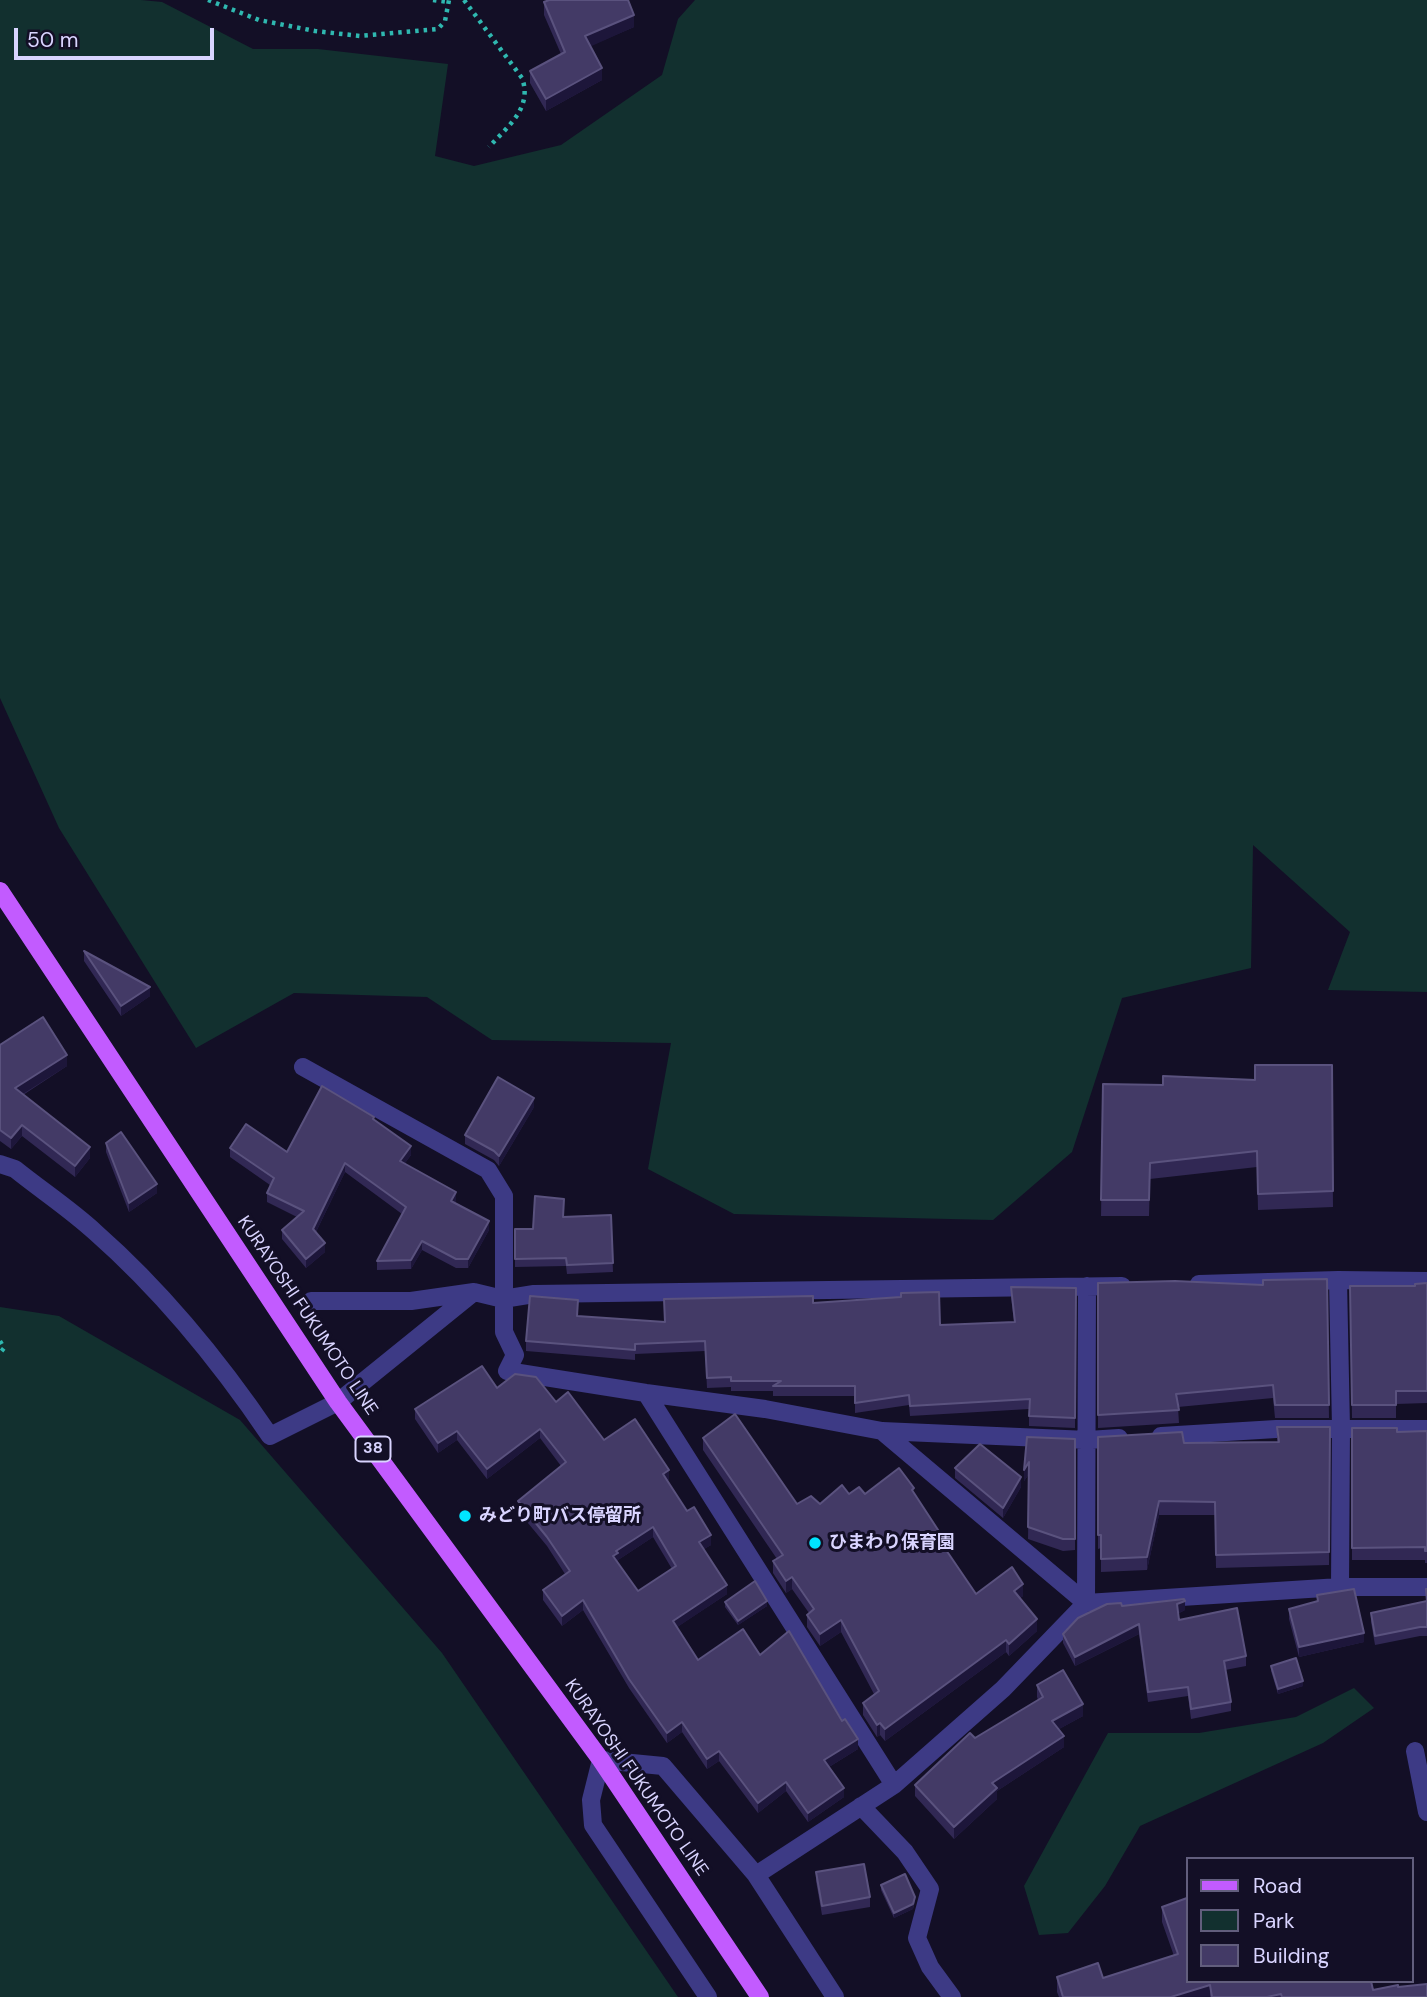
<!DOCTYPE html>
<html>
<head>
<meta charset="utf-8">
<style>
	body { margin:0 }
	#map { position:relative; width:1427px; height:1997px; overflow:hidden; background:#130f26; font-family:"DM Sans",sans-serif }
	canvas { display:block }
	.legend { position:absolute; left:1186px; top:1857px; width:228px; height:126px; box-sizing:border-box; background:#130f26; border:2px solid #625e7d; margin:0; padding:9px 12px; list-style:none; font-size:21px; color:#d9d4ff }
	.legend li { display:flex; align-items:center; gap:14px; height:35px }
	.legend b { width:35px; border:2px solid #625e7d }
	.scale { position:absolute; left:14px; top:28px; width:200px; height:32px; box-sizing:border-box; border:4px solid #d9d4ff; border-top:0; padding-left:9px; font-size:21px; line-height:24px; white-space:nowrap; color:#d9d4ff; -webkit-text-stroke:5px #130f26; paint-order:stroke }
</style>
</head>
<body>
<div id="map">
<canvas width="1427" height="1997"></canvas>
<ul class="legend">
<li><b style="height:9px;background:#c25bff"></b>Road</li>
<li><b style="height:19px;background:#12302f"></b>Park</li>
<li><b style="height:19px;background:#433a66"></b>Building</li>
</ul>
<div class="scale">50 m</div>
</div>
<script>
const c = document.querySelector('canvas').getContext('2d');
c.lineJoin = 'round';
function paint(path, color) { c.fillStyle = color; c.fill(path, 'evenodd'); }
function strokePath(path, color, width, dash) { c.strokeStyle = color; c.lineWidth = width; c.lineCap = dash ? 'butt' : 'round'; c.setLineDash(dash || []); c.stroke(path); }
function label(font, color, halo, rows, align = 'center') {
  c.font = font + ' "DM Sans","Noto Sans JP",sans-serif'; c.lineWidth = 6; c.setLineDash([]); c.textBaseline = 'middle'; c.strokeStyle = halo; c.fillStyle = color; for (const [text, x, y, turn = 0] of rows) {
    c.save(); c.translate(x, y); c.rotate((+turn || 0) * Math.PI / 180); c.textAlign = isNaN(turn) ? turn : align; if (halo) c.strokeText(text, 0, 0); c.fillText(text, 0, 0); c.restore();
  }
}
paint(new Path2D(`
	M0,0H141L162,2L253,49H318L448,64L435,156L474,166L561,145L662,75L678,19L695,0H1427V992L1328,990L1350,932L1253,845L1251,968L1122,998L1072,1152L993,1220L734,1214L648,1169L671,1043L492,1040L427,997L294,993L196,1048L59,828L0,698Z
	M0,1307L59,1316L240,1420L442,1653L678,1997H0Z
	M1354,1688L1374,1708L1323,1743L1140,1826L1105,1886L1068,1933L1039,1935L1024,1886L1108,1733H1199L1296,1717Z`), '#12302f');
strokePath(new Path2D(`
	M208,0L259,20L315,31L360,36L438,29L445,21L449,0
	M433,0L448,2
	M464,0L522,78C533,108 507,127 489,147
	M0,1341L4,1348L0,1353`), '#2fb8b0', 4.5, [3.5, 5]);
strokePath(new Path2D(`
	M303,1067L488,1170L504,1196V1332L515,1355L507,1371L646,1393L765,1409L882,1431L1088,1440L1119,1438
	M0,1164L15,1169C41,1190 70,1209 95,1232C162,1291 220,1362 270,1436L338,1402L474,1292L503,1299L534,1294L1122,1286
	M1338,1280L1341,1428L1340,1587
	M1199,1284L1338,1280L1427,1281
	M311,1301H411L474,1292
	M646,1393L894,1785
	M882,1431L1086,1603L1340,1587H1427
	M1161,1436L1276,1429H1427
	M1415,1751L1427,1812
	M861,1806L905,1852L930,1889L917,1938L930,1967L952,1997
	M756,1875L894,1785L1003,1689L1086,1603L1087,1286
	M708,1997L593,1825L591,1800L601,1760L663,1766L756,1875L835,1997`), '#3d3a85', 18);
strokePath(new Path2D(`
	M0,891L338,1402L601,1760L760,1997`), '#c25bff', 18);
paint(new Path2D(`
	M544,2L634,27L590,46L602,80L546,111L530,83V71L561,54L544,15Z
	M84,951L150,996L121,1016L84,961Z
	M0,1045L67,1066L23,1095L90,1158L75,1177L22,1136L11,1149L0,1141Z
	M1332,1065L1333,1207L1258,1210L1257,1167L1150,1179L1149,1216H1101L1103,1084L1163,1085L1255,1080Z
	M534,1107L499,1166L494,1160L465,1144V1135Z
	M374,1120L411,1155L405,1163L456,1201L455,1203L489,1230L468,1268H456L422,1250L411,1269L377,1270V1261L402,1214L345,1172L316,1232L325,1252L306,1268L282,1239V1230L297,1217L267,1202V1193L270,1185L230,1157V1148L287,1152Z
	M106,1143L157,1193L129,1212L106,1152Z
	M564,1208L563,1217L611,1215L613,1272L567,1274L566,1266L515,1267V1229H533Z
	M1327,1279L1329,1418H1275L1273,1398L1178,1407L1179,1423L1098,1428V1283L1263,1285V1280Z
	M1427,1283V1403L1396,1404V1418H1352L1350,1286H1415Z
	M1011,1287L1076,1288L1075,1428L1029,1426V1409L910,1416L909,1405L855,1413V1396H773V1391H731V1387L707,1388L705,1351L635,1354V1360L526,1351V1341L577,1316L664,1322L813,1303L940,1325L1014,1322L1011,1297Z
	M497,1388L556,1402L604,1440L669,1480H667L687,1511L711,1545L704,1549L727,1594L677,1627L698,1660L760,1655L858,1749L829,1767L844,1797L808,1822L786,1791L758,1813L719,1761L707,1769L682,1732L667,1743L629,1688L583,1610L562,1626L543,1600V1590L565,1574L547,1546L518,1511V1501L561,1466L540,1438L487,1479L457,1440L438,1453L415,1419V1409ZM653,1537L672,1569L638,1591L618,1563V1560Z
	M1277,1427H1330L1329,1565L1216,1568L1215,1515H1159L1147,1570L1101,1572V1548L1098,1549V1437L1184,1443L1277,1442Z
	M1352,1428L1397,1432L1427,1431V1563H1425V1560H1352Z
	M703,1438L797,1504H820L849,1494H914L944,1546L976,1594L1023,1596L1020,1598L1037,1631L1009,1656L1006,1652L885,1741L880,1735L877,1737L863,1715V1703L874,1694L841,1632L820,1646L807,1627V1615L809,1613L792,1589L786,1593L773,1573V1561L777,1559L703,1450Z
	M1075,1439V1550L1063,1551L1028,1539L1029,1474L1024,1481V1470Z
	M955,1468L1021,1487L1003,1518L955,1478Z
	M1427,1589V1636H1420L1375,1645L1371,1622V1613L1426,1601Z
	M1317,1595L1364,1642L1299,1657L1289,1619V1609L1317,1602Z
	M725,1602L767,1606L738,1625L725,1607Z
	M1122,1606L1185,1610L1179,1613V1620L1246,1656V1666L1225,1670L1231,1702V1711L1191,1719L1188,1696L1148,1702L1139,1634L1075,1666L1063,1643V1634Z
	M1271,1666L1303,1686L1278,1694L1271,1671Z
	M1037,1685L1083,1716L1059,1729L1064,1747L997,1791V1799L954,1839L915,1796V1785L975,1738L1038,1700L1037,1697Z
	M816,1872L870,1897V1907L822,1915L816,1881Z
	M881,1885L915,1901L913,1909L894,1918L881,1890Z
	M1162,1907L1187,1981L1373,1990L1398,1987L1427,1997H1059L1057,1992V1977L1103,1978L1174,1956L1162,1922Z`), '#312854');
paint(new Path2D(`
	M634,15V27L585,49V36Z
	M602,68V80L546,111V99Z
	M150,987V996L121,1016V1006Z
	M67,1055V1066L15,1099V1088Z
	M534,1098V1107L499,1166V1156Z
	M22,1125V1136L11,1149V1138Z
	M411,1146V1155L400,1170V1161Z
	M90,1147V1158L75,1177V1166Z
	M345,1163V1172L313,1238V1229Z
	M157,1184V1193L129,1212V1203Z
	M456,1192V1201L451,1210V1201Z
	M489,1221V1230L468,1268V1259Z
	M422,1241V1250L411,1269V1260Z
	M325,1243V1252L306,1268V1259Z
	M540,1429V1438L487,1479V1469Z
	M457,1431V1440L438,1453V1443Z
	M1029,1462V1474L1024,1481V1470Z
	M669,1470V1480L663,1483V1474Z
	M1021,1477V1487L1003,1518V1508Z
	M1159,1501V1515L1147,1570V1557Z
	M653,1527V1537L618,1560V1562L613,1556L616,1551Z
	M711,1535V1545L699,1552V1542Z
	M792,1577V1589L786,1593V1581Z
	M1023,1584V1596L1014,1603V1591Z
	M727,1585V1594L673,1630V1621Z
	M583,1600V1610L562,1626V1616Z
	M767,1601V1606L738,1625V1621Z
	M1185,1601V1610L1177,1614V1604Z
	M1037,1619V1631L1009,1656V1644Z
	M841,1620V1632L820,1646V1634Z
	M1139,1624V1634L1075,1666V1657Z
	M1364,1633V1642L1299,1657V1647Z
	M1006,1640V1652L885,1741V1729Z
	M1303,1681V1686L1278,1694V1689Z
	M1083,1704V1716L1052,1733V1721Z
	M682,1722V1732L667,1743V1733Z
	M880,1723V1735L877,1737V1725Z
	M1064,1736V1747L997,1791V1799L954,1839V1827L992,1783Z
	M858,1739V1749L824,1770V1760Z
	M719,1751V1761L707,1769V1759Z
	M786,1782V1791L758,1813V1803Z
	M844,1788V1797L808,1822V1813Z
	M915,1897L913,1909L894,1918V1913Z
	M1210,1985V1997H1171Z`), '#1d163a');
const building = new Path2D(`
	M549,0H628L634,15L585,36L602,68L546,99L530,71L565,52L544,2Z
	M84,951L150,987L121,1006Z
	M43,1017L67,1055L15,1088L90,1147L75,1166L22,1125L11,1138L0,1130V1045Z
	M1255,1065H1332L1333,1191L1258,1194L1257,1151L1150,1163L1149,1200H1101L1103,1084L1163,1085V1076L1255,1080Z
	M498,1077L534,1098L499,1156L494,1151L465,1135Z
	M322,1086L374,1117L373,1119L411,1146L400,1161L456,1192L451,1201L489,1221L468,1259H456L422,1241L411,1260L377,1261L406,1207L345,1163L313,1229L325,1243L306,1259L282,1230L304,1211L267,1193L274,1178L230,1148L246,1124L287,1152Z
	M121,1132L157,1184L129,1203L106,1143Z
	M535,1196L564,1199L563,1217L611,1215L613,1263L567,1265L566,1258L515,1259V1229H533Z
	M1327,1279L1329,1405H1275L1273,1385L1176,1394L1179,1410L1098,1415V1283L1175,1281L1263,1285V1280Z
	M1427,1283V1391H1396V1405H1352L1350,1286H1415V1284Z
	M1011,1287L1076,1288L1075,1418L1029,1416L1030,1399L910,1406L909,1395L855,1403V1386H773L781,1381H731V1377L707,1378L705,1341L635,1344V1350L526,1341L530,1296L578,1300L577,1316L665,1322L664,1299L813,1296V1303L901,1297V1293L939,1292L940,1325L1015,1322Z
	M482,1366L497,1388L515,1374L536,1377L556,1402L568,1392L604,1440L635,1419L669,1470L663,1474L687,1511L694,1507L711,1535L699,1542L727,1585L673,1621L698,1660L743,1629L760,1655L789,1631L842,1721L845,1719L858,1739L824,1760L844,1788L808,1813L786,1782L758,1803L719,1751L707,1759L682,1722L667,1733L629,1679L583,1600L562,1616L543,1590L570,1571L547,1537L518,1501L566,1462L540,1429L487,1469L457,1431L438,1443L415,1409ZM653,1527L676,1566L638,1591L613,1556L618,1553L616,1551Z
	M735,1414L797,1504L811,1496L820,1504L842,1485L849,1494L859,1487L865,1494L899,1468L914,1488L912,1490L944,1539L940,1541L976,1594L1012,1567L1023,1584L1014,1591L1037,1619L1009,1644L1006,1640L885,1729L880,1723L877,1725L863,1703L879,1691L841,1620L820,1634L807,1615L814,1609L792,1577L786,1581L773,1561L783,1555L703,1438Z
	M1277,1427H1330L1329,1552L1216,1555L1215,1502L1159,1501L1147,1557L1101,1559V1535H1098V1437L1182,1432L1184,1443L1279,1442Z
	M1352,1428H1397V1432L1427,1431V1551H1425V1547L1352,1548Z
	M1027,1437L1075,1439V1539H1063L1028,1527L1029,1462L1024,1470Z
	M980,1444L1021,1477L1003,1508L955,1468Z
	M755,1581L767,1601L738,1621L725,1602Z
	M1354,1589L1364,1633L1299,1647L1289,1609L1318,1601L1317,1595Z
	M1426,1589H1427V1627H1420L1375,1636L1371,1613L1427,1601Z
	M1184,1599L1185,1601L1177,1604L1179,1620L1237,1608L1246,1656L1224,1661L1231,1702L1191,1709L1188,1687L1148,1692L1139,1624L1075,1657L1063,1634L1078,1618L1107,1604L1121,1603L1122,1606Z
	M1296,1658L1303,1681L1278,1689L1271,1666Z
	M1063,1670L1083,1704L1052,1721L1064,1736L992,1783L997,1788L954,1827L915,1785L970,1733L975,1738L1043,1697L1037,1685Z
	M864,1864L870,1897L822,1906L816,1872Z
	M905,1874L915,1897L913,1904L894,1913L881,1885Z
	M1187,1898V1981H1371L1373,1990L1398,1985V1987L1427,1984V1997H1282L1281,1994L1267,1997H1212L1210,1985L1171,1997H1063L1057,1977L1098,1963L1103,1978L1178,1954L1162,1907Z`);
paint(building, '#433a66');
strokePath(building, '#5a527e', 2);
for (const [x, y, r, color] of [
	[465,1516,7,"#00e5ff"],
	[815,1543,7,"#00e5ff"]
]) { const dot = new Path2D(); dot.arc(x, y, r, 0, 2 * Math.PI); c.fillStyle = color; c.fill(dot); strokePath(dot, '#130f26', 2.5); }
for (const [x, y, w] of [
	[373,1449,35]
]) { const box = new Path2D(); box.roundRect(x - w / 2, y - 12.5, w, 25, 5); c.fillStyle = '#130f26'; c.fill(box); strokePath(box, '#d9d4ff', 2); }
label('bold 16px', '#d9d4ff', null, [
	["38",373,1449]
]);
label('18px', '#d9d4ff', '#130f26', [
	["KURAYOSHI FUKUMOTO LINE",307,1316,56],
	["KURAYOSHI FUKUMOTO LINE",636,1778,55]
]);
label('bold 18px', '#d9d4ff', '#130f26', [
	["みどり町バス停留所",479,1516],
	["ひまわり保育園",829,1543]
], 'left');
</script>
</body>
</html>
